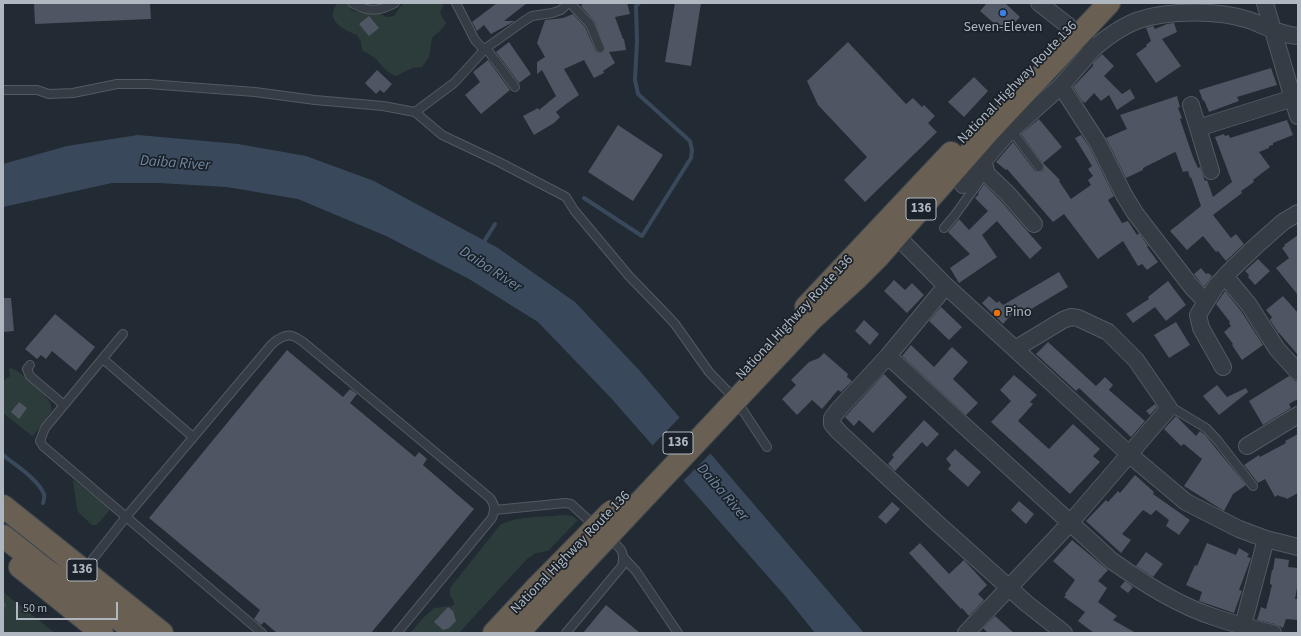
<!DOCTYPE html>
<html>
<head>
<meta charset="utf-8">
<style>
	body { margin:0 }
	#map { position:relative; width:1301px; height:636px; overflow:hidden; background:#222a33; font-family:"Source Sans 3",sans-serif }
	canvas { display:block }
	.frame { position:absolute; inset:0; border:4px solid #afb7c1; pointer-events:none }
	.scale { position:absolute; left:16px; top:602px; width:102px; height:18px; box-sizing:border-box; border:2px solid #afb7c1; border-top:0; padding-left:5px; font-size:12px; line-height:14px; white-space:nowrap; color:#afb7c1; -webkit-text-stroke:3px #1a2129; paint-order:stroke }
</style>
</head>
<body>
<div id="map">
<canvas width="1301" height="636"></canvas>
<div class="frame"></div>
<div class="scale">50 m</div>
</div>
<script>
const c = document.querySelector('canvas').getContext('2d');
c.lineJoin = 'round';
function paint(path, color) { c.fillStyle = color; c.fill(path, 'evenodd'); }
function strokePath(path, color, width, dash) { c.strokeStyle = color; c.lineWidth = width; c.lineCap = dash ? 'butt' : 'round'; c.setLineDash(dash || []); c.stroke(path); }
function label(font, color, halo, rows, align = 'center') {
  c.font = font + ' "Source Sans 3",sans-serif'; c.lineWidth = 3.5; c.setLineDash([]); c.textBaseline = 'middle'; c.strokeStyle = halo; c.fillStyle = color; for (const [text, x, y, turn = 0] of rows) {
    c.save(); c.translate(x, y); c.rotate((+turn || 0) * Math.PI / 180); c.textAlign = isNaN(turn) ? turn : align; if (halo) c.strokeText(text, 0, 0); c.fillText(text, 0, 0); c.restore();
  }
}
paint(new Path2D(`
	M338,3H345L353,11L379,13L386,17L394,16L400,7L404,3H444L440,13L446,23L442,29L432,38L429,57L422,67L412,68L396,76C387,73 382,66 376,59C373,56 366,53 362,50L361,42L357,35C343,30 323,19 338,3Z
	M11,368C18,369 46,395 49,401C51,404 51,407 52,410L34,435L32,436L3,413V381L10,376L9,369Z
	M74,480L109,508V511L97,525H92L79,513L77,509L73,481Z
	M563,515L572,516L578,520L548,551L536,553L527,559L459,633H410L423,618L434,608L452,606L454,605V602L450,595V588L500,525C515,516 545,517 563,515Z
	M3,592L55,633H3Z`), '#2b3c3b');
paint(new Path2D(`
	M138,135L238,144L306,156L374,181L498,248L575,302L639,370L864,633H815L786,597L610,397L538,322L469,279L386,236L298,199L227,187L159,183H112L3,207V164L67,146Z`), '#39495b');
paint(new Path2D(`
	M681,416L712,452L682,482L651,447Z`), '#222a33');
strokePath(new Path2D(`
	M584,198L642,236L691,158L692,150L690,141L638,94L635,80L637,41L636,6L639,3
	M482,245L495,224
	M3,455C15,465 38,479 44,494C45,497 44,500 43,503
	M3,607L4,605`), '#39495b', 4);
paint(new Path2D(`
	M34,3H150L151,19L35,24Z
	M497,3H527L504,21H515L491,34L484,25L477,31L472,22Z
	M583,3H627L630,14L615,17L623,39H624L626,50L609,52L615,63L603,71L604,73L594,78L584,60L564,69L579,95L566,104L556,112L560,117L554,123L534,135L523,116L538,108L539,110L556,96L542,70L537,74V62L545,57L537,43L545,20L563,18L573,14L585,27L596,52L602,53L605,49L595,22L581,6Z
	M675,3H701L691,66L665,62Z
	M987,3H1005L1020,17L1005,33L980,11Z
	M369,16L379,28L369,36L359,24Z
	M1174,23L1177,32L1162,39L1181,66L1156,83L1136,54L1147,46L1146,45L1151,41L1146,28L1153,26L1155,29L1167,24Z
	M509,42L531,74L519,83L496,52Z
	M848,42L906,104L913,98L922,107L924,105L935,116L928,123L937,132L865,202L844,180L867,157L818,105L807,81Z
	M1102,54L1114,66L1104,76L1122,94L1130,89L1135,98L1117,110L1109,95L1101,101L1094,93L1085,103L1082,101L1073,87L1093,66V63Z
	M488,60L510,90L481,114L465,95L480,82L473,72Z
	M1271,68L1277,85L1237,97L1239,101L1209,112L1204,100L1203,101L1199,90Z
	M377,70L392,84L384,93L380,90L376,94L365,83Z
	M974,77L988,91L964,117L948,102Z
	M1177,96L1180,107L1178,108L1182,118L1180,119L1193,157L1198,168L1200,167L1205,181L1207,180L1213,197L1232,182L1215,137L1224,134L1225,136L1229,135L1230,138L1287,120L1293,135L1273,143V145L1269,146V148L1259,152L1270,167L1253,180L1254,182L1241,191L1242,193L1213,215L1231,238L1236,234L1244,244L1226,261L1218,251L1216,252L1203,236L1187,250L1170,231L1201,206L1191,177L1190,178L1188,171L1183,172L1176,153L1175,152L1143,168V170L1126,178L1106,138L1127,129L1120,115Z
	M1039,119L1062,147L1043,163L1060,180L1059,181L1071,199L1091,185L1088,180L1093,176L1088,169L1092,166L1075,138L1081,135L1090,148L1114,196L1108,200L1122,223L1128,221L1137,235L1139,233L1148,246L1147,247L1158,262L1147,270L1142,264L1138,266L1123,241L1098,259L1064,214L1053,222L1007,169L1006,170L996,162L1013,142L1035,171L1039,172L1043,171L1044,167L1043,164L1021,134Z
	M618,125L663,155L633,201L588,172Z
	M984,184L1000,200L1042,248L1030,259L997,221L982,235L997,257L959,283L950,268L970,254L948,232L959,219L969,230L988,211L975,198L979,194L978,193Z
	M1298,235V295L1276,268L1289,258L1282,248L1285,246L1284,245Z
	M1258,259L1270,271L1255,285L1248,277L1249,275L1245,271Z
	M1201,268L1206,274L1208,273L1212,276L1204,287L1194,274Z
	M1059,272L1068,287L1023,314L1018,307L1003,324L982,303L989,296L997,303L999,301L1003,305Z
	M894,280L905,290L912,283L924,295L907,313L884,291Z
	M1168,281L1186,305L1166,321L1155,307L1133,323L1126,314L1149,299L1148,297Z
	M1225,291L1241,311L1263,345L1242,360L1232,345L1233,344L1224,332L1231,326L1229,323L1230,322L1216,304Z
	M1283,296L1298,313V355L1279,333V334L1270,320L1272,317L1266,310Z
	M3,298H11L14,331L3,332Z
	M941,307L962,327L949,340L929,321Z
	M55,314L95,347L76,371L52,351L46,359L41,355L37,359L25,349Z
	M864,320L879,334L870,345L855,331Z
	M1176,322L1190,345L1169,358L1154,335Z
	M1048,342L1096,386L1105,377L1113,385L1109,390L1145,421L1131,437L1079,388L1076,391L1036,354Z
	M911,345L934,367L952,347L968,362L953,379L978,403L966,415L902,356Z
	M287,350L343,397L350,389L357,394L350,403L415,457L419,452L427,459L423,465L474,509L371,633H277L264,622L261,625L254,619L260,610L149,518Z
	M824,353L848,374L847,377L852,381L841,392L838,390L822,409L812,400L797,415L782,399L796,385L791,380L809,362L819,358Z
	M884,374L907,397L873,433L859,420L854,426L845,417Z
	M1014,375L1037,395L1030,402L1033,404L1018,421L1049,449L1073,424L1100,449L1093,456L1100,462L1070,494L991,422L1011,401L1000,390Z
	M1289,376L1295,381H1298V399L1289,404L1291,408L1263,425L1249,401Z
	M1217,385L1227,397L1246,388L1248,392L1219,415L1203,396Z
	M19,402L27,408L19,419L11,412Z
	M1155,404L1157,407L1150,415L1146,411Z
	M1176,416L1196,436L1200,431L1205,435L1246,485L1233,494L1224,511L1184,486L1202,459L1184,444L1181,446L1164,429Z
	M924,420L939,434L927,447L922,442L895,471L888,464L894,457L892,455Z
	M1298,434V493L1287,499L1286,498L1279,496L1278,495L1275,497L1265,479L1258,483L1244,465L1259,455L1260,457L1286,443L1285,441Z
	M955,449L981,472L968,487L948,469L951,465L946,459Z
	M1135,475L1154,492L1153,494L1190,520L1179,535L1166,526L1169,520L1156,510L1151,515L1143,510L1122,534L1131,540L1121,553L1086,521L1106,500L1108,502L1118,491L1120,493Z
	M1019,501L1034,514L1026,524L1011,510Z
	M892,502L900,509L886,524L878,517Z
	M1072,540L1108,570L1098,581L1107,588L1098,602L1117,616L1113,620L1136,633H1094L1078,621L1085,612L1064,597L1066,595L1065,594L1075,580L1053,561Z
	M920,543L949,574L964,560L987,585L978,594L984,600L969,616L962,608L961,609L909,553Z
	M1207,543L1236,555L1239,548L1249,554L1247,557L1251,558L1239,590L1242,591L1234,613L1199,601L1202,592L1186,585L1195,565L1197,566Z
	M1146,552L1163,564L1153,577L1136,566Z
	M1275,558L1289,560L1288,567L1298,568V582L1295,599H1298V620L1286,619L1283,628L1275,624L1257,620L1261,607L1266,609L1272,585L1270,584V581L1272,570H1273Z
	M1125,581L1133,587L1128,593L1120,587Z
	M606,605L640,633H583Z
	M448,607L453,611L456,621L449,628L443,630L434,622Z
	M995,616L1014,633H988L983,628Z`), '#4d5662');
const lane = new Path2D(`
	M352,3C368,12 379,12 395,3
	M456,3L475,40L484,50
	M570,3L590,24L600,48
	M486,48L515,87
	M3,90H37L49,94L73,93L117,84H148L255,92L315,100L383,106L415,112L442,135L499,162L566,197L574,210L629,276L661,309L675,324L709,372L736,400L767,447
	M415,112L454,83L486,48L524,21L532,16L552,13L561,10L568,3
	M1011,130L1039,167
	M944,228L955,215L986,172
	M123,334L45,428L40,441L43,446L262,633
	M103,359L193,437
	M30,365L27,369L30,376L64,405
	M1169,408L1176,410L1206,428L1218,441L1253,486
	M495,510L565,503L571,504L595,526
	M624,558L636,571L678,633
	M85,569L126,517L272,344C287,331 294,334 308,346L490,498C495,505 495,510 492,518L397,633
	M566,633L622,566C626,550 619,547 608,538`);
const street = new Path2D(`
	M1039,3L1080,35L1093,49C1107,37 1122,26 1139,20C1170,10 1219,10 1249,20C1266,26 1280,35 1298,36
	M1265,3L1298,116
	M1061,86L1098,143L1124,195L1135,213L1191,286L1206,302
	M1191,105L1211,171
	M1198,128L1293,98
	M983,161L987,174L1007,193L1034,224
	M963,185L1005,136L1061,86L1093,49
	M889,228L946,286L1015,349L1130,455L1186,502L1239,529L1266,539L1298,547
	M1225,276L1249,305L1277,349L1298,372
	M946,286L888,356L839,409L832,418V424L839,432L937,523L1026,603L1064,633
	M888,356L1112,561C1145,584 1179,606 1217,618C1235,624 1254,629 1273,633
	M1223,367L1201,328L1198,315L1216,286L1231,270L1257,245L1283,222L1298,213
	M1247,446L1298,415
	M966,633L1070,523L1169,408L1136,360L1108,332L1078,318L1071,317L1063,320L1015,349
	M1241,633L1266,539`);
const highway = new Path2D(`
	M806,307L951,153
	M3,506L162,633
	M624,519L813,318L857,278L878,257L989,131L1109,3
	M3,536L46,570L88,596L137,633
	M20,567L102,633
	M494,633L536,588
	M518,633L548,600`);
strokePath(lane, '#525a62', 10);
strokePath(street, '#525a62', 18);
strokePath(highway, '#3f474f', 24);
strokePath(lane, '#353c44', 8);
strokePath(street, '#353c44', 16);
strokePath(highway, '#696053', 22);
const highwayBridge = new Path2D(`
	M536,588L612,511
	M548,600L624,519`);
strokePath(highwayBridge, '#3f474f', 24, []);
strokePath(highwayBridge, '#696053', 22);
for (const [x, y, r, color] of [
	[1003,13,4,"#3f7fe0"],
	[997,313,4,"#e8710a"]
]) { const dot = new Path2D(); dot.arc(x, y, r, 0, 2 * Math.PI); c.fillStyle = color; c.fill(dot); strokePath(dot, '#1a2129', 1.5); }
for (const [x, y, w] of [
	[921,209,30],
	[678,443,30],
	[82,570,30]
]) { const box = new Path2D(); box.roundRect(x - w / 2, y - 11, w, 22, 3); c.fillStyle = '#1a2129'; c.fill(box); strokePath(box, '#afb7c1', 1); }
label('bold 13px', '#afb7c1', null, [
	["136",921,209],
	["136",678,443],
	["136",82,570]
]);
label('14px', '#afb7c1', '#1a2129', [
	["Seven-Eleven",1003,28],
	["Pino",1005,313,"left"]
]);
label('14px', '#afb7c1', '#1a2129', [
	["National Highway Route 136",1018,83,-46],
	["National Highway Route 136",795,318,-47],
	["National Highway Route 136",571,553,-46]
]);
label('italic 15px', '#7389a1', '#1a2129', [
	["Daiba River",175,164,4],
	["Daiba River",490,270,33],
	["Daiba River",722,493,49]
]);
</script>
</body>
</html>
